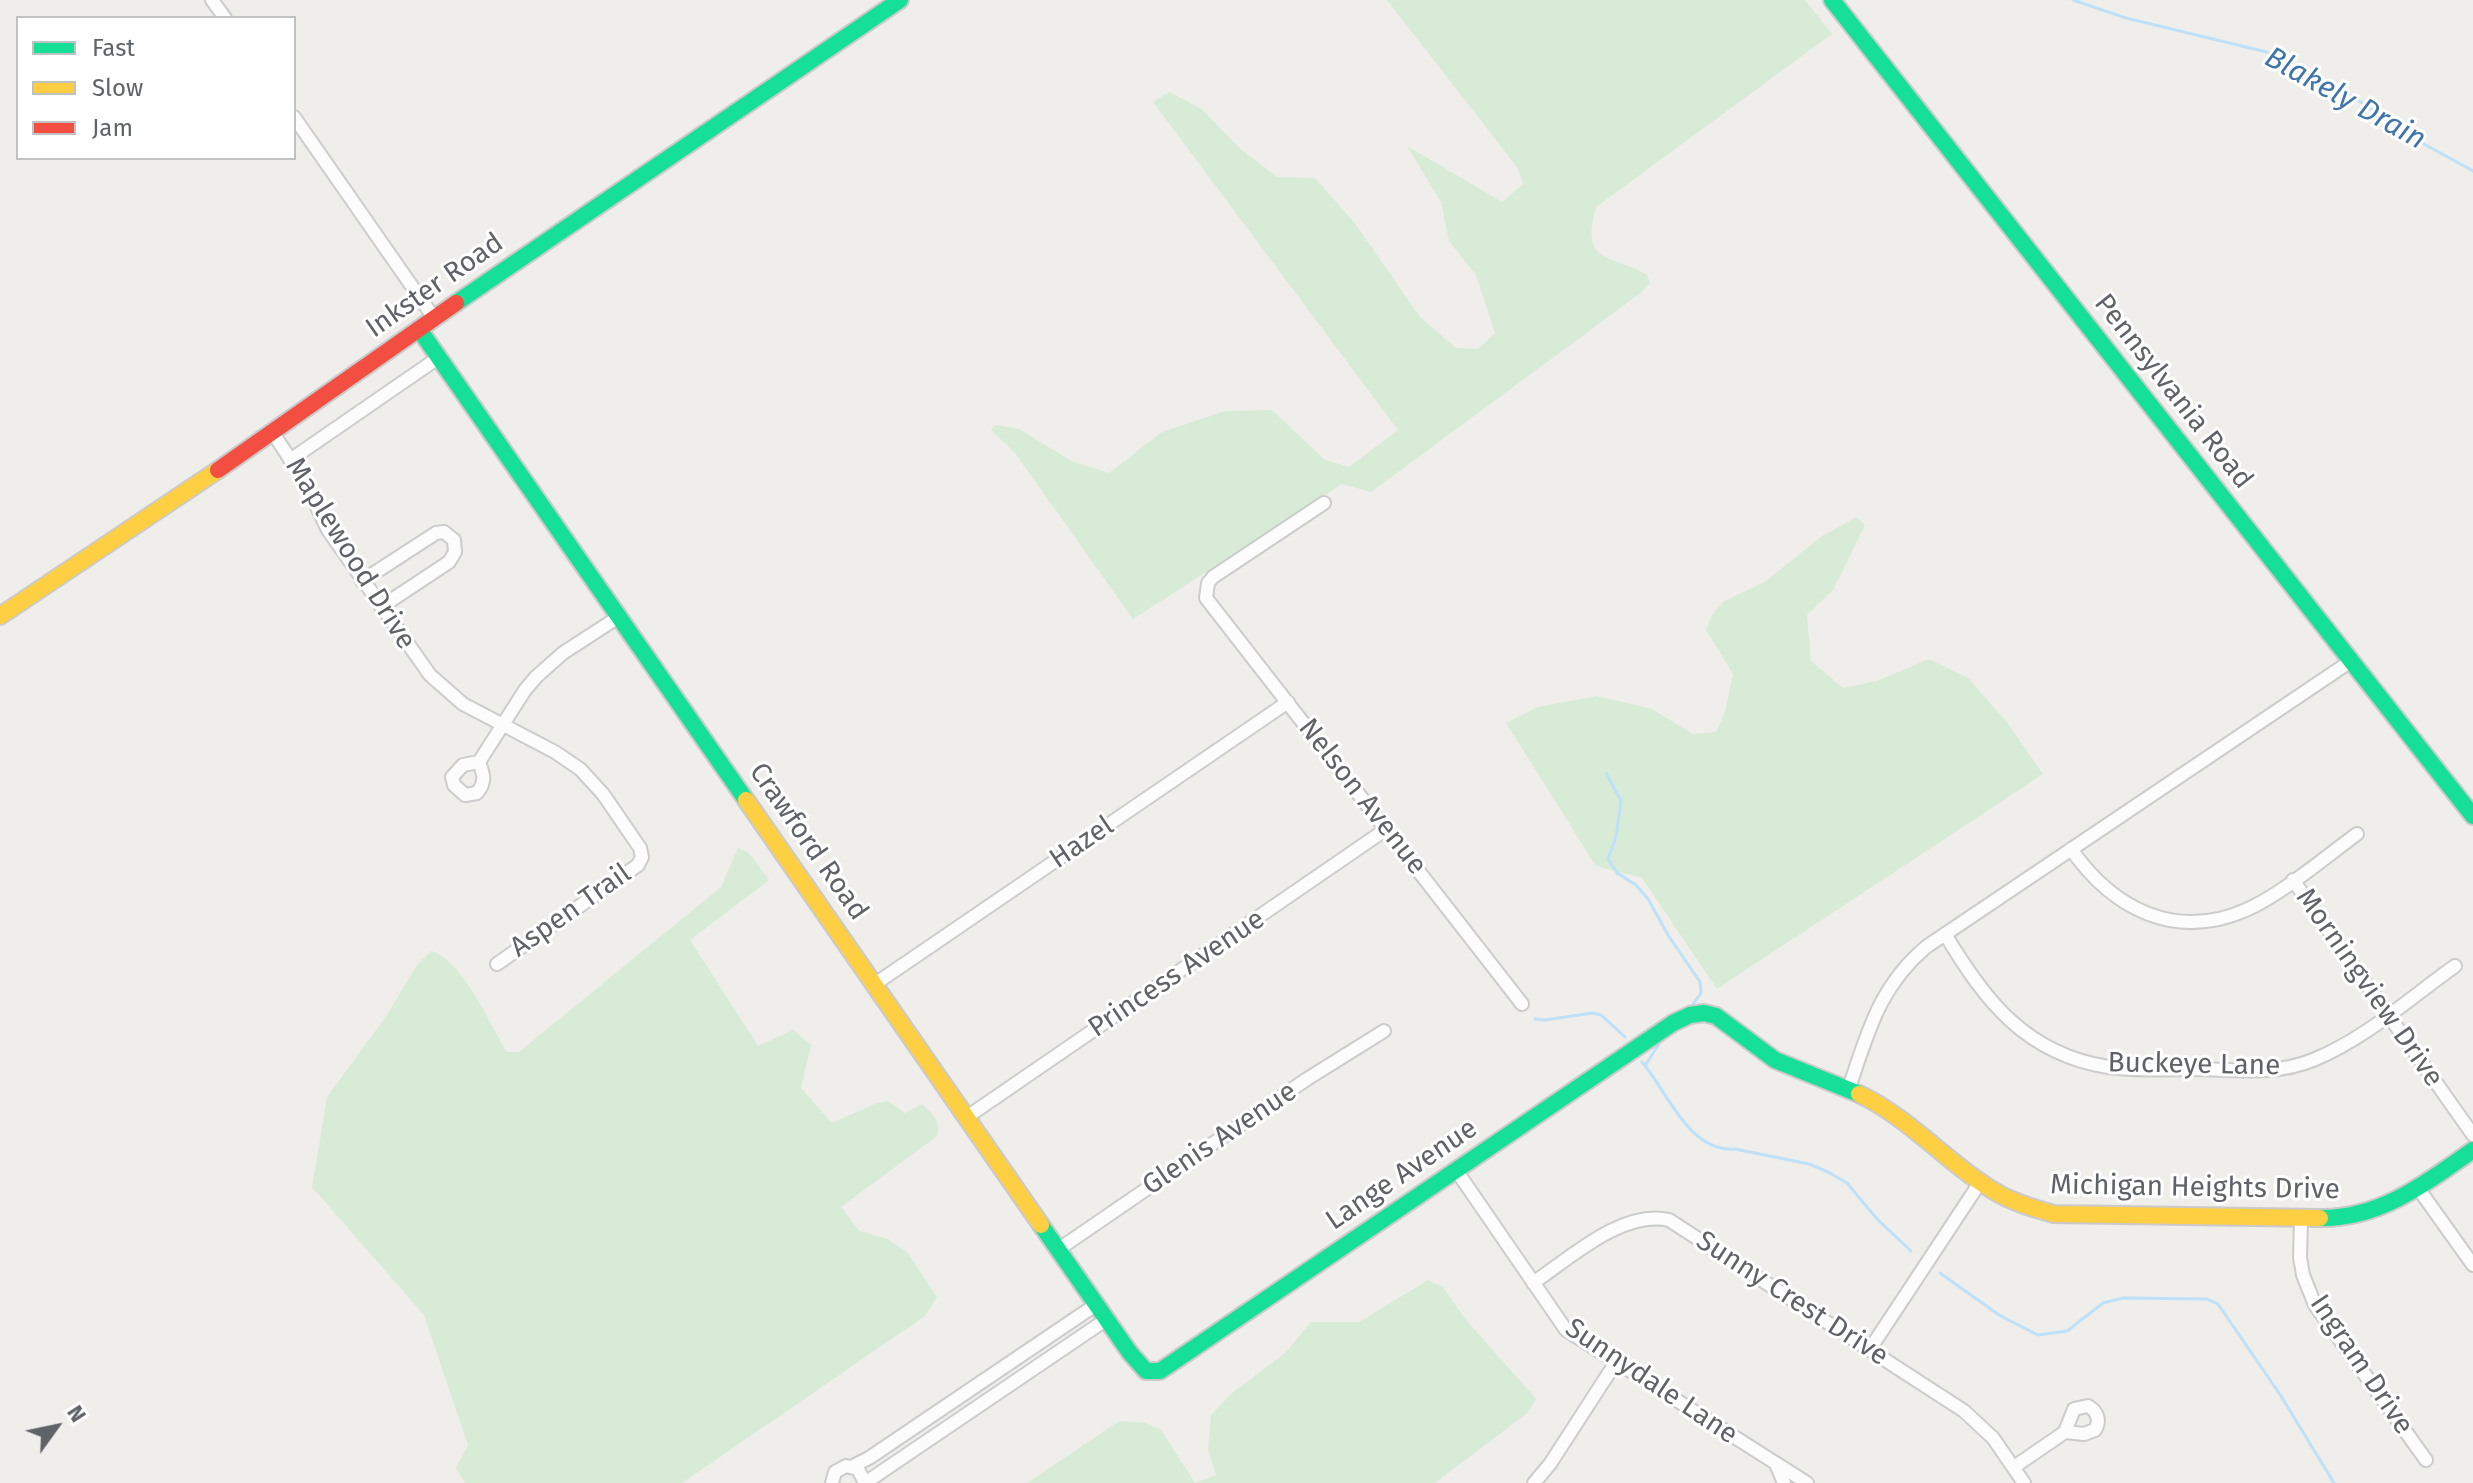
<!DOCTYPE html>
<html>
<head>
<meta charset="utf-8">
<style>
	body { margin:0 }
	#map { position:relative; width:2473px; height:1483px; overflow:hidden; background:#efeeea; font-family:"Fira Sans",sans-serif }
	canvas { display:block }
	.legend { position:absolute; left:16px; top:16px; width:280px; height:144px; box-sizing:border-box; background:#fff; border:2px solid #bfc1c3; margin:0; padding:10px 14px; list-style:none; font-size:24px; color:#5f6368 }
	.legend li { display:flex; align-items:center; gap:16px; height:40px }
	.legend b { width:40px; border:2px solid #bfc1c3 }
	.north { position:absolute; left:16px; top:1387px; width:80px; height:80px; -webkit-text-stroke:6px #fff; paint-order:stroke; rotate:57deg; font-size:22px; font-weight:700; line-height:32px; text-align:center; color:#5f6368 }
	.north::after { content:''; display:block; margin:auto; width:28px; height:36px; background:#5f6368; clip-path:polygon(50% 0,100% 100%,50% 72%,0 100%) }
</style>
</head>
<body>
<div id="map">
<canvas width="2473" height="1483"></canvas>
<ul class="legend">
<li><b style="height:10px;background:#16e098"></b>Fast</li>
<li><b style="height:10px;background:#ffcf43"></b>Slow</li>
<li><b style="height:10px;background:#f24e42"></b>Jam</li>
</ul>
<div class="north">N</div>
</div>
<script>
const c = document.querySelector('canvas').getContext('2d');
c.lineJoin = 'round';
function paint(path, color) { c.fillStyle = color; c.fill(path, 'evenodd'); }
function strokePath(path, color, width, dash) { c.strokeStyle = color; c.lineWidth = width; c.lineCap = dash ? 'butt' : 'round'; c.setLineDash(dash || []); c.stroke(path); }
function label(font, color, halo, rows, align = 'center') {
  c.font = font + ' "Fira Sans",sans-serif'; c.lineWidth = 6; c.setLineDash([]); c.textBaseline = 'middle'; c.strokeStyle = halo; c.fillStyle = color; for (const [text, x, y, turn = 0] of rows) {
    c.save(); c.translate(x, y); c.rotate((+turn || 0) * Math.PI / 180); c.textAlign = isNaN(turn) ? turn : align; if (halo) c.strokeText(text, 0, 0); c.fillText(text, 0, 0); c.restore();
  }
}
paint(new Path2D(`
	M1387,0H1805L1832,34L1596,207C1579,266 1614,254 1647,275L1650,283L1642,292L1371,492L1342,484L1133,619L1015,453L991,430L995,425L1019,429L1071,461L1109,473L1162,432L1225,411L1272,410L1325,460L1349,467L1398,430L1153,102L1169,92L1202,109L1238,147L1277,177L1315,178L1354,222L1420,317L1456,348L1478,349L1495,333L1476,275L1449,241L1441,202L1407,146L1502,202L1523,184L1517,167Z
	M1857,517L1865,525L1833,590L1807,615L1811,661L1843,688L1877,681L1929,659L1968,678L2006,721L2043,774L1717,989L1642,878L1596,866L1506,723L1538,707L1597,696L1652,709L1693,734L1716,732L1725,712L1733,674L1706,630L1712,615L1723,602L1766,581L1822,536Z
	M738,848L749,853L769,880L690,940L758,1046L793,1030L811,1045L801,1088L832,1123L877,1103L888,1101L905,1113L922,1104C932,1114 942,1121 937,1136L841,1207L859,1231L888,1239L908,1253L937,1297L925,1316L682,1483H465L456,1468L468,1445L424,1315L312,1187L327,1097L387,1015L417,965L431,951C463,960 490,1025 507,1052H519L721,887Z
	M1428,1280L1443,1287L1466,1320L1536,1399L1526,1414L1435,1483H1027L1119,1421L1146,1423L1161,1430L1195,1483L1216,1475L1208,1449L1211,1415L1232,1393L1286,1352L1311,1322H1359Z`), '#d8ebd6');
strokePath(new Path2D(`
	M2073,0L2126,18L2275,54L2347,93L2424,144L2473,171
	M1606,773L1621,801L1616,837L1608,859L1617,873L1636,885L1648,899L1668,935L1700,982L1701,993L1691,1007
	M1535,1019L1545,1020L1593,1013L1601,1015L1625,1037
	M1642,1062C1667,1091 1689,1153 1735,1149L1809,1164L1828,1172L1847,1183L1877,1219L1911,1251
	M1645,1066L1662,1039
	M1940,1273L1999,1315L2038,1335L2067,1331L2103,1303L2123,1298L2207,1299L2218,1304L2281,1396L2334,1483`), '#bfe0f9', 3);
const street = new Path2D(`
	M212,0L225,18
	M294,117L434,318
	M273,433L305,482L328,530L430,675L463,704L555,752L580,769L603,794L640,848L642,857L638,865L497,964
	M290,460L438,358
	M1324,503L1213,577L1208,583L1206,598L1522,1004
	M362,581L436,533L444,532L454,540L455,552L449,562L381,607
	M479,762L463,765L452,777L454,785L465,795L477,793C486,782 484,775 479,762L525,690L536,677L563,653L620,616
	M2071,849C2113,909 2175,941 2246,910C2282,894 2324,858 2357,834
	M2293,880L2473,1135
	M1945,934C1985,1001 2026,1054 2108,1067C2137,1071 2169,1069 2199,1069C2238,1070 2277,1075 2313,1060C2365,1039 2410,998 2455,966
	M875,984L1288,702
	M1849,1088C1868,1032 1879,987 1926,947L2351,661
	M967,1117L1385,830
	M1456,1170L1566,1330L1807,1483
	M2418,1188L2473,1265
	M2301,1219L2300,1257L2303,1275L2315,1305L2426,1460
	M1059,1249L1307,1079L1384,1031
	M1533,1283C1570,1258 1623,1209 1669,1220L1964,1411L1993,1438L2024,1483
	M1870,1349L1979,1184
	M1776,1464L1784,1483
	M853,1466L869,1458L1097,1304
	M2014,1467L2065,1432L2084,1434L2095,1430C2101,1420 2097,1411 2088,1406L2074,1409L2065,1432
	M832,1483L835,1472L846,1466L858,1469L865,1483
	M865,1483L1107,1319
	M1534,1483L1550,1464L1616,1362`);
const fast = new Path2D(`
	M1832,0L2473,816
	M456,303L900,0
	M419,329L746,800
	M2320,1218C2380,1219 2426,1183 2473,1150
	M1041,1225L1130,1353L1146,1371H1160L1673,1023L1690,1015L1704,1013L1716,1016L1775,1060L1859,1094`);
const slow = new Path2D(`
	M0,616L218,470
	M746,800L1041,1225
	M1859,1094C1912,1119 1950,1167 2001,1195C2018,1204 2036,1209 2054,1214L2320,1218`);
const jam = new Path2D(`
	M218,470L456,303`);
strokePath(street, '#cbcccc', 16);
strokePath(fast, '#cacacb', 20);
strokePath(slow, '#cacacb', 20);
strokePath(jam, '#cacacb', 20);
strokePath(street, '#fdfcfc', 12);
strokePath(fast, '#16e098', 16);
strokePath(slow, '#ffcf43', 16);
strokePath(jam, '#f24e42', 16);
label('28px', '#5f6368', '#fff', [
	["Inkster Road",435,286,-35],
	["Pennsylvania Road",2173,392,52],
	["Maplewood Drive",350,554,58],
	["Nelson Avenue",1362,797,52],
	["Crawford Road",808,842,55],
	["Hazel",1082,843,-34],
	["Aspen Trail",571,911,-35],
	["Princess Avenue",1177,974,-34],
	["Morningview Drive",2369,988,55],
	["Buckeye Lane",2194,1065,1],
	["Glenis Avenue",1220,1139,-34],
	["Lange Avenue",1402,1175,-34],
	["Michigan Heights Drive",2195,1188,1],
	["Sunny Crest Drive",1792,1299,33],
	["Ingram Drive",2361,1365,56],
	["Sunnydale Lane",1651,1382,34]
]);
label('italic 30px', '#4174aa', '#fff', [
	["Blakely Drain",2345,99,29]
]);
</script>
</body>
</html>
